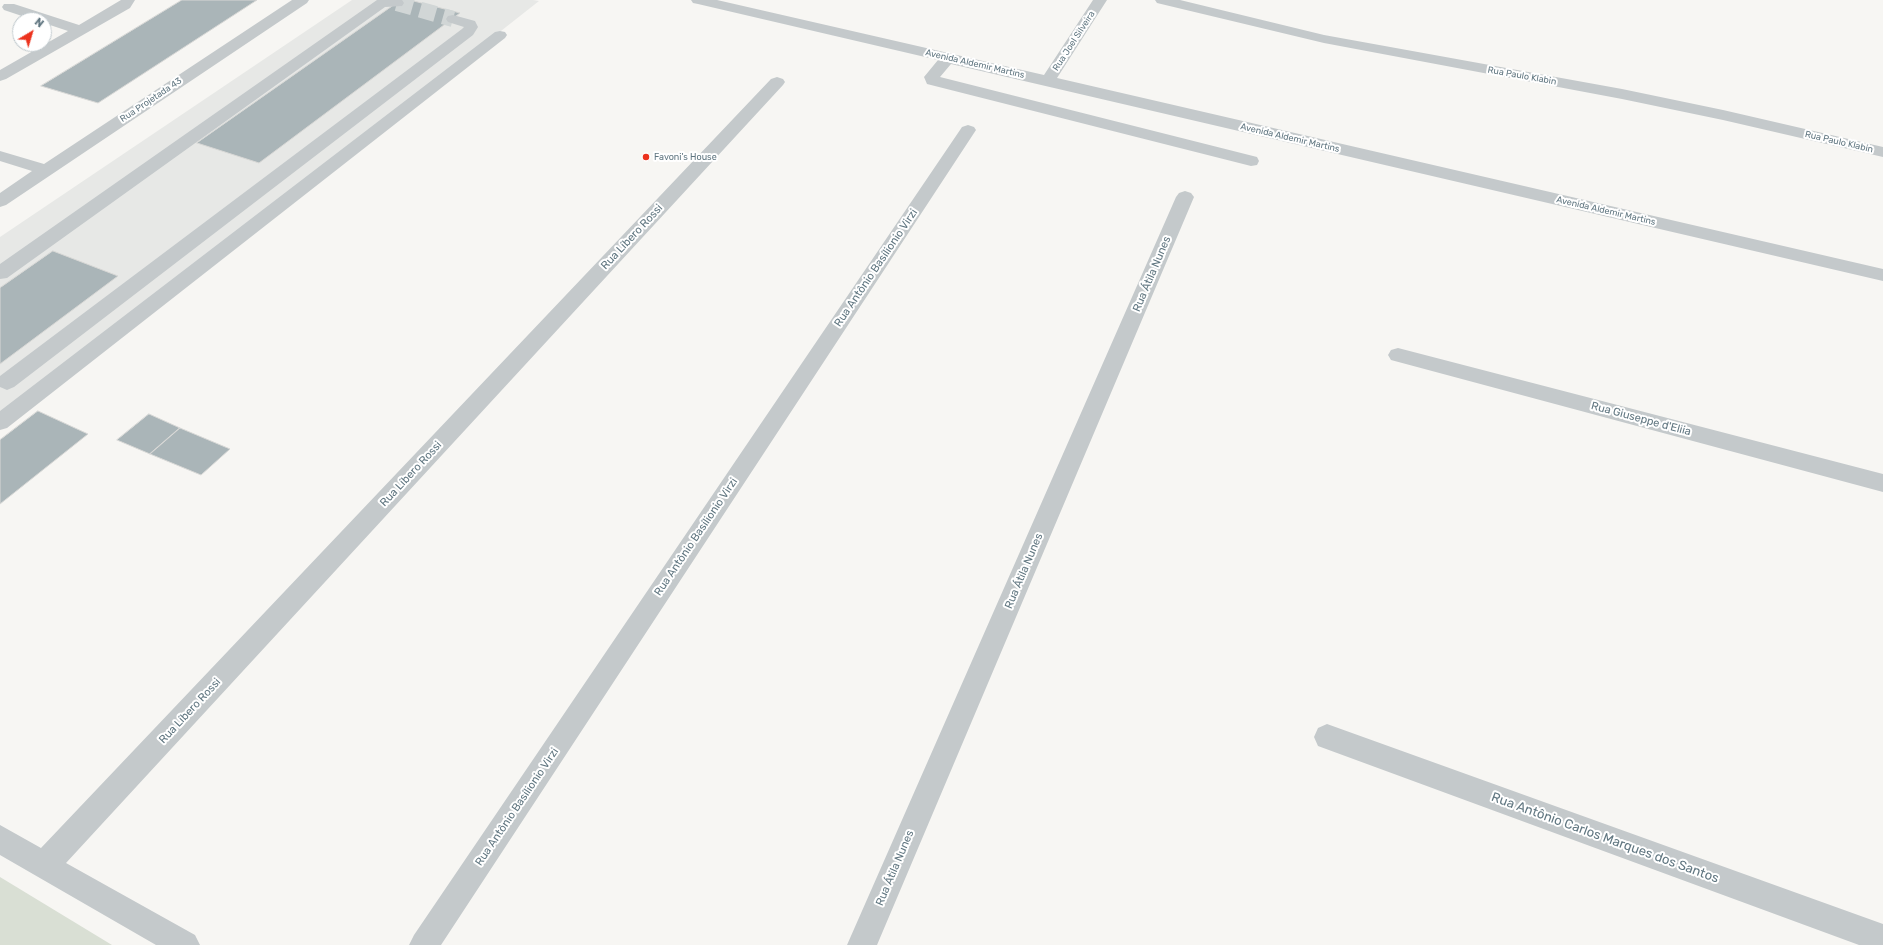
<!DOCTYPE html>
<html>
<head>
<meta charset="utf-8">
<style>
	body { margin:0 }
	#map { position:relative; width:1883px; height:945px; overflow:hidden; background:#f7f6f3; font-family:Rubik,sans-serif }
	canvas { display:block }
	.north { position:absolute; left:12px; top:12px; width:40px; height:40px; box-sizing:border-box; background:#fff; border:1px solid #bfc8cc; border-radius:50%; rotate:38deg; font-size:11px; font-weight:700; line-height:16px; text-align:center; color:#607680 }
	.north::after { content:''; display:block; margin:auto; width:14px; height:18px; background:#ec321d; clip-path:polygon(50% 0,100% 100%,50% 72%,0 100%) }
</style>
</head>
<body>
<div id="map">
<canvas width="1883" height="945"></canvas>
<div class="north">N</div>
</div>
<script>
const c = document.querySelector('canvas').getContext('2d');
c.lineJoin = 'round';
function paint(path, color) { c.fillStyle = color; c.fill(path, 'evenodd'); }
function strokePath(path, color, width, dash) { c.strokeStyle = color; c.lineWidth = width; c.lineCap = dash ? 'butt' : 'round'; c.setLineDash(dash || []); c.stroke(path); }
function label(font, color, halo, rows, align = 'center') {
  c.font = font + ' Rubik,sans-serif'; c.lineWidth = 4; c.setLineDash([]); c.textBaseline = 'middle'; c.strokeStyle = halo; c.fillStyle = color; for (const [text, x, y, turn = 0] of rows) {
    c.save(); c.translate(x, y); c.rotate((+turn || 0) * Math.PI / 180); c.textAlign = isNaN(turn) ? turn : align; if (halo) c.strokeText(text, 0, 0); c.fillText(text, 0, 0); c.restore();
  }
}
paint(new Path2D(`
	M352,0H533L539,1L0,426V237Z`), '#e7e8e6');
paint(new Path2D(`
	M0,877L112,945H0Z`), '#d9dfd4');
const building = new Path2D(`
	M182,0H257L98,103L41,86Z
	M401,0H410L460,13L259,163L197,143Z
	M53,251L118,276L0,364V288Z
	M38,411L88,434L0,504V440Z
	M149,414L180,428L150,454L117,440Z
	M180,428L230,449L201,475L150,454Z`);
paint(building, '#aab5b8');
strokePath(building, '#d8d8d6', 1);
strokePath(new Path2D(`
	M397,3L453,19`), '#d1d6d6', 16, [16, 8]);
paint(new Path2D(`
	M121,0H135L130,8L6,79L0,81V70L68,31L44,23V20H34L4,10L2,7L4,4H14L79,25Z
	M292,0H309L307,3L6,205L0,207V193L32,171L0,161V151L44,164Z
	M377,0H402L404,3L402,6L385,7L7,278L0,279V264Z
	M691,0H717L1044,75L1093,0H1107L1057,78L1883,269V281L951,64L940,77L1257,157L1259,161L1257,165L1251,166L927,84L924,77L938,60L698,4L693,3Z
	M1155,0H1180L1324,35L1622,89L1723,110L1883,147V157L1723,120L1622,99L1324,43L1157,3Z
	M453,15L475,21L478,27L473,35L14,387L7,390L0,387V376L462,29L464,27L448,22L446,19L448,16Z
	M500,31L505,32L507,35L505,38L7,428L0,430V411L495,32Z
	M777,77L783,79L785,82L783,85L66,863L195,935L200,945H156L0,855V825L41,848L771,79Z
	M968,125L974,127L976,130L441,945H409L414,935L960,130L962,127Z
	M1185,191L1191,193L1194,197L877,945H847L1176,197L1179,193Z
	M1398,348L1883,474V492L1391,360L1388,355L1391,350Z
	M1327,724L1883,924V945H1859L1318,746L1314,737L1318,728Z`), '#c4c9cb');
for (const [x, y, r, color] of [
	[646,157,4,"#ec321d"]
]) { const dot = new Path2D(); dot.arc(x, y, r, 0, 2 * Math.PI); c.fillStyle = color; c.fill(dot); strokePath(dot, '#fff', 1.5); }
label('9px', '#607680', '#fff', [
	["Rua Joel Silveira",1074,41,-57],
	["Avenida Aldemir Martins",975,64,13],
	["Rua Paulo Klabin",1522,76,10],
	["Rua Projetada 43",151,100,-34],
	["Avenida Aldemir Martins",1290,138,13],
	["Rua Paulo Klabin",1839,142,13],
	["Avenida Aldemir Martins",1606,211,13]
]);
label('9px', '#607680', '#fff', [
	["Favoni's House",654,157]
], 'left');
label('11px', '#607680', '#fff', [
	["Rua Líbero Rossi",632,237,-47],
	["Rua Antônio Basílionio Virzi",876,268,-56],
	["Rua Átila Nunes",1152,274,-67],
	["Rua Giuseppe d'Eliia",1641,419,15],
	["Rua Líbero Rossi",411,474,-47],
	["Rua Antônio Basílionio Virzi",696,537,-56],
	["Rua Átila Nunes",1024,571,-67],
	["Rua Líbero Rossi",190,711,-47],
	["Rua Antônio Basílionio Virzi",517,807,-56],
	["Rua Átila Nunes",895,868,-67]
]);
label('13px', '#607680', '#fff', [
	["Rua Antônio Carlos Marques dos Santos",1605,838,20]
]);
</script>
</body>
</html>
